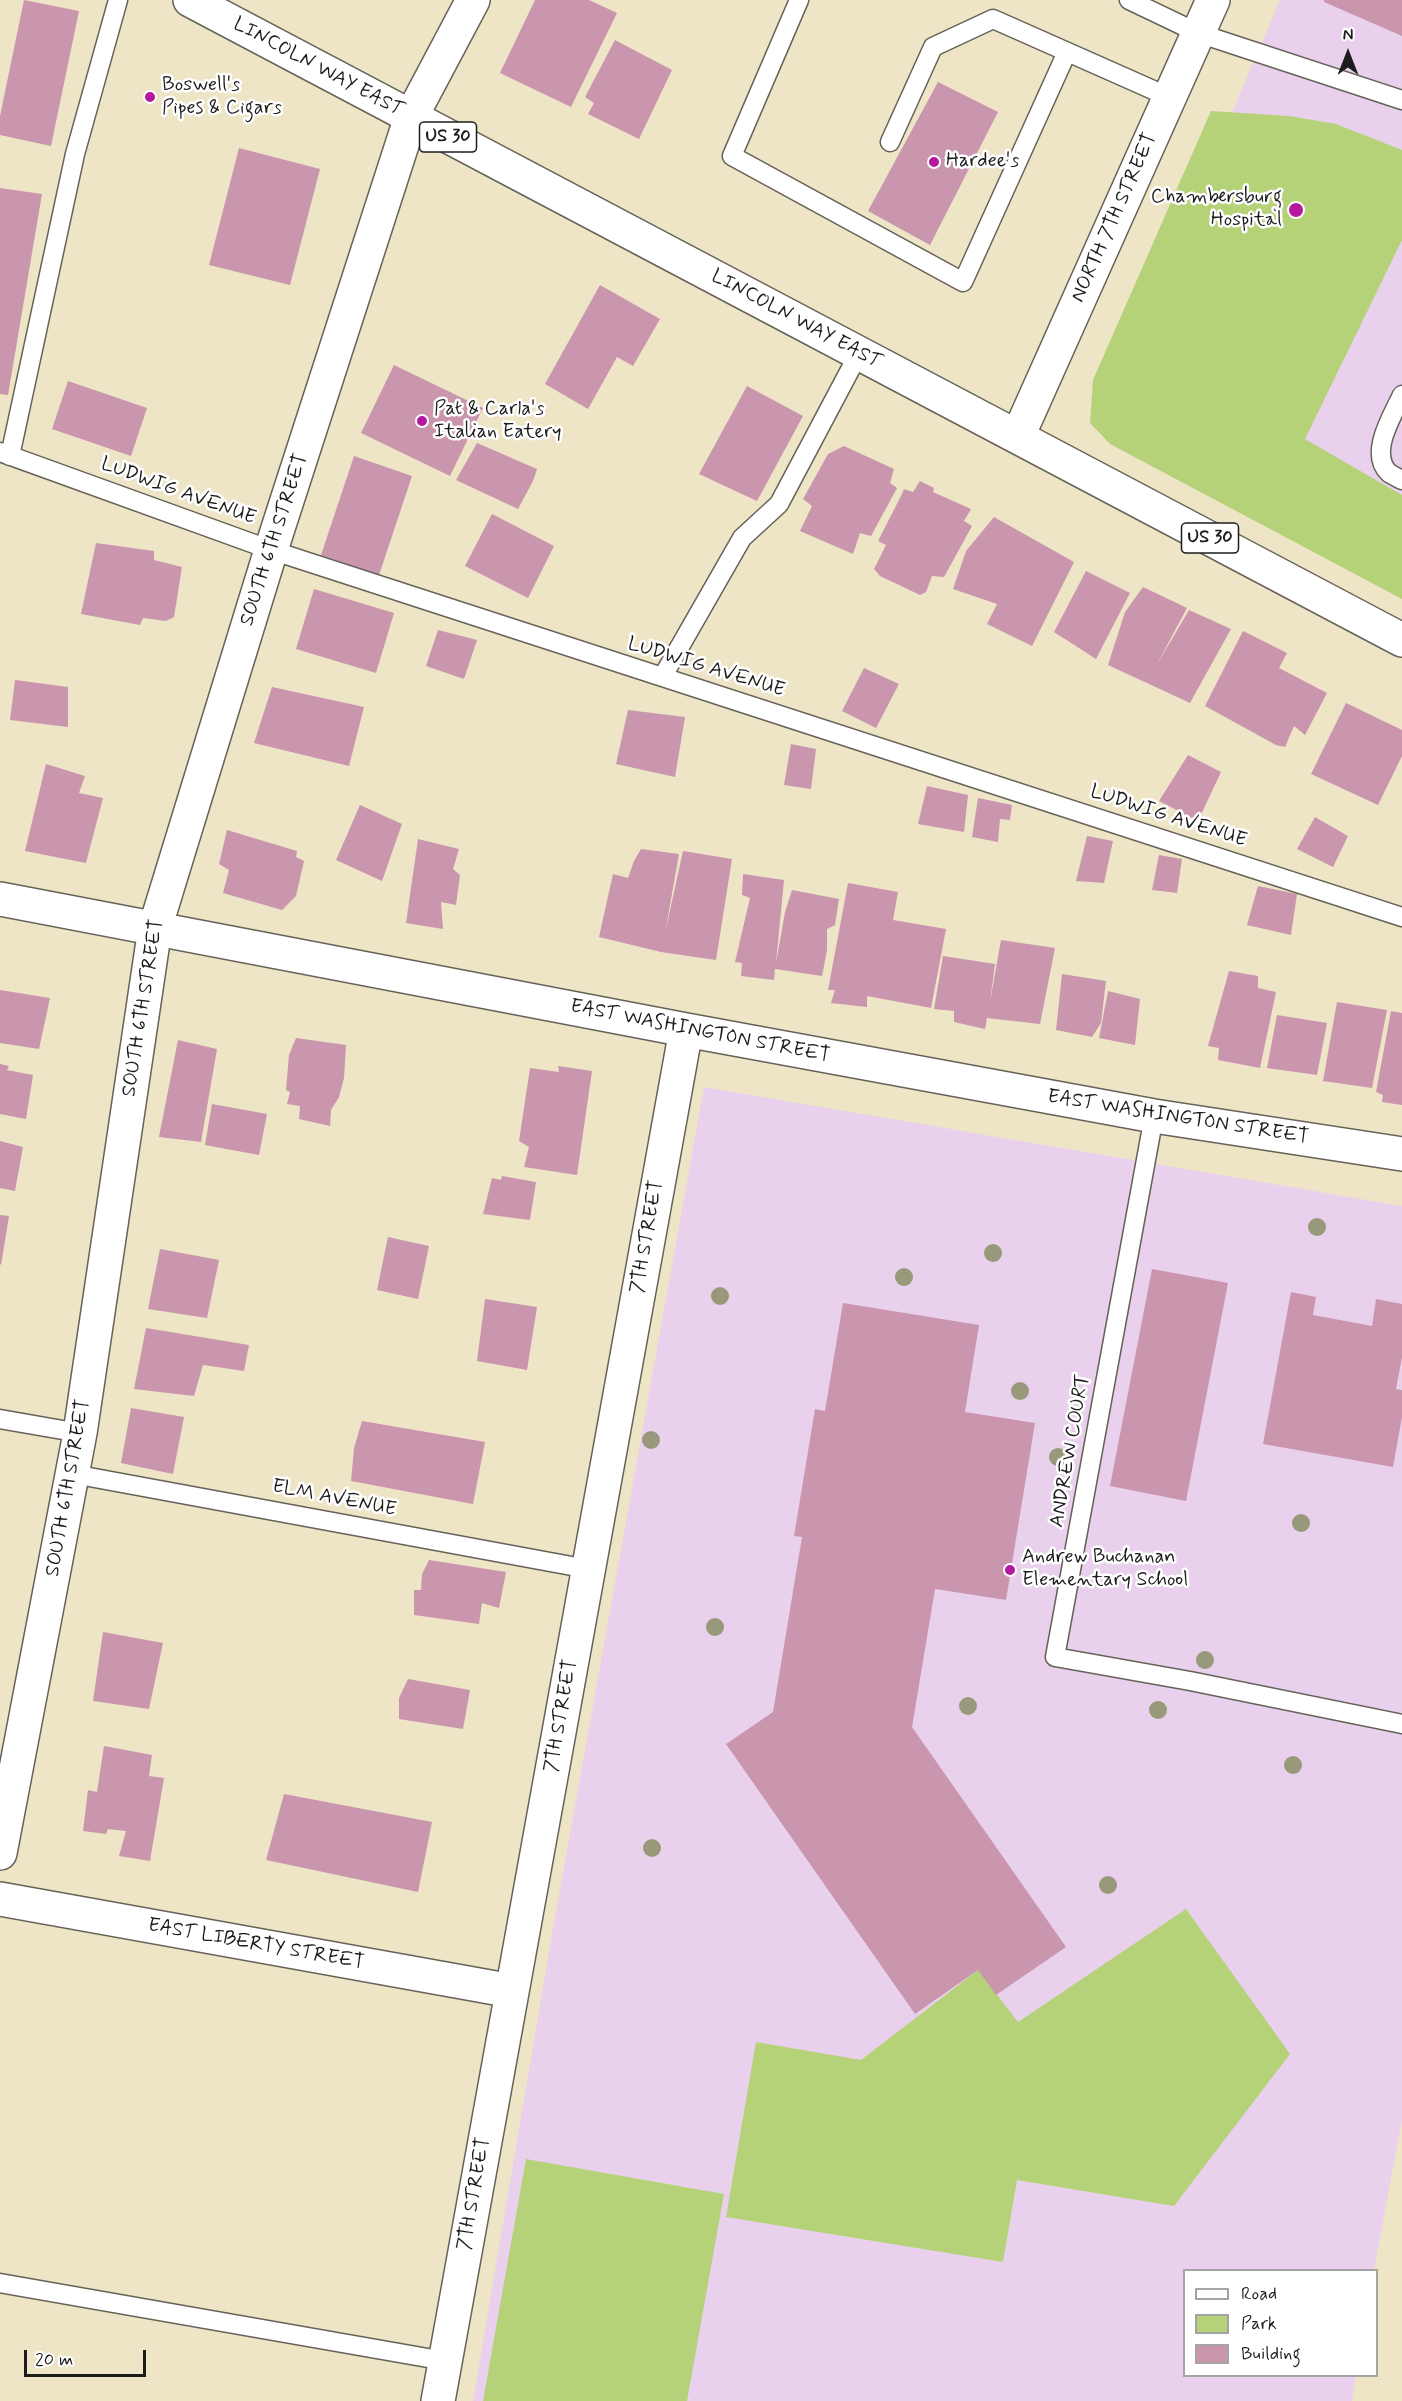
<!DOCTYPE html>
<html>
<head>
<meta charset="utf-8">
<style>
	body { margin:0 }
	#map { position:relative; width:1402px; height:2401px; overflow:hidden; background:#eee4c6; font-family:Mynerve,sans-serif }
	canvas { display:block }
	.legend { position:absolute; left:1183px; top:2269px; width:195px; height:108px; box-sizing:border-box; background:#fff; border:2px solid #a4a4a4; margin:0; padding:8px 10px; list-style:none; font-size:18px; color:#1c1c1c }
	.legend li { display:flex; align-items:center; gap:12px; height:30px }
	.legend b { width:30px; border:2px solid #a4a4a4 }
	.north { position:absolute; left:1318px; top:24px; width:60px; height:60px; -webkit-text-stroke:4px #fff; paint-order:stroke; rotate:0deg; font-size:16px; font-weight:700; line-height:24px; text-align:center; color:#1c1c1c }
	.north::after { content:''; display:block; margin:auto; width:21px; height:27px; background:#1c1c1c; clip-path:polygon(50% 0,100% 100%,50% 72%,0 100%) }
	.scale { position:absolute; left:24px; top:2350px; width:122px; height:27px; box-sizing:border-box; border:3px solid #1c1c1c; border-top:0; padding-left:8px; font-size:18px; line-height:21px; white-space:nowrap; color:#1c1c1c; -webkit-text-stroke:4px #fff; paint-order:stroke }
</style>
</head>
<body>
<div id="map">
<canvas width="1402" height="2401"></canvas>
<ul class="legend">
<li><b style="height:8px;background:#fff"></b>Road</li>
<li><b style="height:16px;background:#b5d278"></b>Park</li>
<li><b style="height:16px;background:#c996ae"></b>Building</li>
</ul>
<div class="north">N</div>
<div class="scale">20 m</div>
</div>
<script>
const c = document.querySelector('canvas').getContext('2d');
c.lineJoin = 'round';
function paint(path, color) { c.fillStyle = color; c.fill(path, 'evenodd'); }
function strokePath(path, color, width, dash) { c.strokeStyle = color; c.lineWidth = width; c.lineCap = dash ? 'butt' : 'round'; c.setLineDash(dash || []); c.stroke(path); }
function label(font, color, halo, rows, align = 'center') {
  c.font = font + ' Mynerve,sans-serif'; c.lineWidth = 5; c.setLineDash([]); c.textBaseline = 'middle'; c.strokeStyle = halo; c.fillStyle = color; for (const [text, x, y, turn = 0] of rows) {
    c.save(); c.translate(x, y); c.rotate((+turn || 0) * Math.PI / 180); c.textAlign = isNaN(turn) ? turn : align; if (halo) c.strokeText(text, 0, 0); c.fillText(text, 0, 0); c.restore();
  }
}
paint(new Path2D(`
	M1280,0H1402V578L1101,419Z
	M704,1087L1402,1206V2119L1374,2270H1184V2376H1356L1352,2401H473L552,1934Z`), '#e9d1ed');
paint(new Path2D(`
	M1211,111L1289,116L1336,124L1402,150V240L1305,439L1402,495V599L1110,444L1090,423L1093,380Z
	M1186,1909L1290,2054L1174,2206L1017,2180L1003,2262L726,2217L756,2042L861,2060L978,1970L1018,2022Z
	M526,2159L724,2194L687,2401H483Z`), '#b5d278');
paint(new Path2D(`
	M24,0L79,11L51,146L0,135V116Z
	M535,0H589L617,13L571,107L500,73Z
	M1324,0H1402V36L1324,2Z
	M615,40L672,70L639,139L588,114L594,103L585,97Z
	M938,82L998,112L930,245L868,211Z
	M239,148L320,169L290,285L209,265Z
	M0,188L42,194L8,395L0,394Z
	M600,285L660,319L633,366L617,357L588,409L545,384Z
	M394,365L483,408L450,476L361,433Z
	M68,381L147,408L131,456L52,429Z
	M747,386L803,416L757,501L699,474Z
	M477,443L537,469L533,481L518,509L456,480Z
	M844,446L894,469L890,483L897,488L871,536L860,533L853,554L800,531L812,506L803,499L828,454Z
	M354,456L412,476L379,575L321,555Z
	M920,481L934,488L933,492L971,509L964,521L972,526L944,577L932,576L926,592L920,595L880,576L874,569L886,545L878,541L901,496L904,489L913,492Z
	M492,514L554,546L528,598L465,566Z
	M994,517L1074,562L1032,646L987,624L997,604L953,589L966,551Z
	M96,543L154,551V560L182,567L174,617L166,621L143,618L140,625L81,614Z
	M1086,571L1130,593L1096,659L1054,632Z
	M1143,587L1187,608L1156,666L1189,610L1231,629L1190,703L1108,665L1125,612Z
	M314,589L394,613L376,673L296,649Z
	M438,630L477,640L464,679L426,666Z
	M1243,631L1287,653L1279,668L1327,693L1305,735L1294,726L1285,747L1276,745L1205,706Z
	M864,668L899,684L876,728L842,711Z
	M15,680L68,687V727L10,720Z
	M272,687L364,707L349,766L254,743Z
	M1346,703L1402,730V756L1378,805L1311,774Z
	M628,710L685,717L675,777L616,764Z
	M791,744L816,749L811,789L784,785Z
	M1188,755L1221,772L1198,821L1159,801Z
	M46,764L85,776L79,793L103,798L86,863L25,851Z
	M927,786L968,795L964,832L918,824Z
	M978,798L1012,805L1010,820L1000,819L998,842L972,837Z
	M360,805L402,824L382,881L336,860Z
	M1315,817L1348,836L1333,867L1297,849Z
	M227,830L297,851L296,857L304,861L296,896L282,910L223,893L229,870L219,864Z
	M1087,836L1113,841L1104,883L1076,881Z
	M418,839L459,849L453,869L460,875L456,905L441,902L443,929L406,923Z
	M641,849L679,854L665,933L683,851L732,859L716,960L661,952L599,937L613,874L628,878L634,861Z
	M1159,855L1182,859L1177,893L1152,890Z
	M743,874L784,880L776,963L785,912L792,890L839,899L835,925L827,929V950L822,976L775,969L774,980L741,976L742,963L735,962L750,898L742,895Z
	M848,883L898,892L893,920L946,929L931,1008L867,996V1007L831,1003L835,990H828Z
	M1258,886L1297,894L1291,935L1247,925Z
	M1001,940L1055,948L1040,1024L987,1018L985,1029L954,1022V1011L934,1009L943,956L995,964L990,1002Z
	M1229,971L1258,976V988L1276,992L1260,1068L1218,1060L1219,1048L1208,1046Z
	M1062,974L1106,981L1101,1023L1092,1037L1056,1030Z
	M0,990L50,998L39,1049L0,1043Z
	M1108,991L1140,999L1135,1045L1099,1038Z
	M1337,1002L1387,1010L1372,1088L1323,1081Z
	M1391,1011L1402,1013V1105L1382,1102L1383,1095L1376,1092Z
	M1277,1015L1327,1023L1317,1075L1267,1068Z
	M296,1038L346,1045L344,1078L339,1097L331,1110L330,1126L299,1119L300,1106L287,1104L290,1092L286,1090L289,1055Z
	M178,1040L217,1049L201,1142L159,1137Z
	M0,1064L9,1066L7,1070L33,1075L26,1119L0,1114Z
	M558,1066L592,1071L577,1175L524,1167L529,1147L519,1141L530,1068L559,1072Z
	M212,1104L267,1114L259,1155L205,1145Z
	M0,1141L23,1147L15,1191L0,1188Z
	M502,1176L536,1182L530,1220L483,1214L492,1178L501,1180Z
	M0,1215L9,1216L1,1265L0,1264Z
	M388,1237L429,1246L418,1299L377,1290Z
	M160,1249L219,1260L207,1318L148,1309Z
	M1152,1269L1228,1283L1186,1501L1110,1486Z
	M1291,1292L1316,1297L1313,1315L1372,1326L1376,1299L1402,1304V1357L1396,1389L1402,1390V1417L1393,1467L1263,1444Z
	M485,1299L537,1307L527,1370L477,1361Z
	M843,1303L979,1325L965,1412L1035,1423L1006,1600L935,1589L912,1727L1066,1947L996,1995L978,1970L915,2014L726,1744L773,1712L802,1537L794,1536L815,1409L825,1411Z
	M146,1328L249,1345L244,1371L203,1365L194,1396L134,1389Z
	M131,1408L184,1417L173,1474L121,1463Z
	M362,1421L485,1442L473,1504L351,1481L354,1448Z
	M429,1560L506,1572L499,1608L482,1603L479,1624L414,1615V1590H421L422,1574Z
	M103,1632L163,1643L149,1709L93,1701Z
	M408,1679L470,1690L463,1729L399,1719V1698Z
	M104,1746L152,1755L149,1776L164,1778L150,1861L119,1856L126,1831L108,1829L106,1834L83,1831L88,1790L97,1792Z
	M284,1794L432,1822L418,1892L266,1860Z`), '#c996ae');
const lane = new Path2D(`
	M799,0L732,156L963,282L1067,52
	M1129,0L1198,33L1402,100
	M890,142L933,47L993,19L1169,97
	M1402,395C1393,415 1368,453 1389,473C1392,475 1398,478 1402,480
	M0,452L271,550L1402,917
	M10,456L75,154L118,0
	M663,676L742,538L779,504L859,353
	M1154,1116L1055,1657L1190,1681L1402,1724
	M0,1419L80,1433
	M73,1474L588,1569
	M0,2283L445,2361`);
const street = new Path2D(`
	M0,899L686,1030L1154,1116L1402,1154
	M0,1853L80,1433L155,928L271,550L411,117L473,0
	M0,1899L512,1991
	M438,2401L686,1030`);
const secondary = new Path2D(`
	M1018,436L1213,0`);
const highway = new Path2D(`
	M190,0L1402,640`);
strokePath(lane, '#666258', 21);
strokePath(street, '#666258', 36);
strokePath(secondary, '#666258', 36);
strokePath(highway, '#666258', 36);
strokePath(lane, '#fff', 18);
strokePath(street, '#fff', 33);
strokePath(secondary, '#fff', 33);
strokePath(highway, '#fff', 33);
c.fillStyle = '#98997a';
for (const [x, y] of [
	[1317,1227],
	[993,1253],
	[904,1277],
	[720,1296],
	[1020,1391],
	[651,1440],
	[1058,1457],
	[1301,1523],
	[715,1627],
	[1205,1660],
	[968,1706],
	[1158,1710],
	[1293,1765],
	[652,1848],
	[1108,1885]
]) { c.beginPath(); c.arc(x, y, 9, 0, 2 * Math.PI); c.fill(); }
for (const [x, y, r, color] of [
	[150,97,6,"#b5179e"],
	[934,162,6,"#b5179e"],
	[1296,210,8,"#b5179e"],
	[422,421,6,"#b5179e"],
	[1010,1570,6,"#b5179e"]
]) { const dot = new Path2D(); dot.arc(x, y, r, 0, 2 * Math.PI); c.fillStyle = color; c.fill(dot); strokePath(dot, '#fff', 2); }
for (const [x, y, w] of [
	[448,137,57],
	[1210,538,57]
]) { const box = new Path2D(); box.roundRect(x - w / 2, y - 15, w, 30, 4.5); c.fillStyle = '#fff'; c.fill(box); strokePath(box, '#1c1c1c', 1.5); }
label('bold 18px', '#1c1c1c', null, [
	["US 30",448,137],
	["US 30",1210,538]
]);
label('20px', '#1c1c1c', '#fff', [
	["LINCOLN WAY EAST",318,68,28],
	["NORTH 7TH STREET",1115,218,-66],
	["LINCOLN WAY EAST",796,320,28],
	["LUDWIG AVENUE",178,492,20],
	["SOUTH 6TH STREET",275,540,-72],
	["LUDWIG AVENUE",706,668,17],
	["LUDWIG AVENUE",1168,817,18],
	["SOUTH 6TH STREET",144,1008,-81],
	["EAST WASHINGTON STREET",700,1032,11],
	["EAST WASHINGTON STREET",1178,1118,9],
	["7TH STREET",648,1237,-80],
	["ANDREW COURT",1071,1451,-80],
	["SOUTH 6TH STREET",69,1488,-80],
	["ELM AVENUE",334,1499,11],
	["7TH STREET",562,1716,-80],
	["EAST LIBERTY STREET",256,1945,10],
	["7TH STREET",475,2194,-80]
]);
label('20px', '#1c1c1c', '#fff', [
	["Boswell's",162,86],
	["Pipes & Cigars",162,109],
	["Hardee's",946,162],
	["Chambersburg",1282,198,"right"],
	["Hospital",1282,221,"right"],
	["Pat & Carla's",434,410],
	["Italian Eatery",434,433],
	["Andrew Buchanan",1022,1558],
	["Elementary School",1022,1581]
], 'left');
</script>
</body>
</html>
